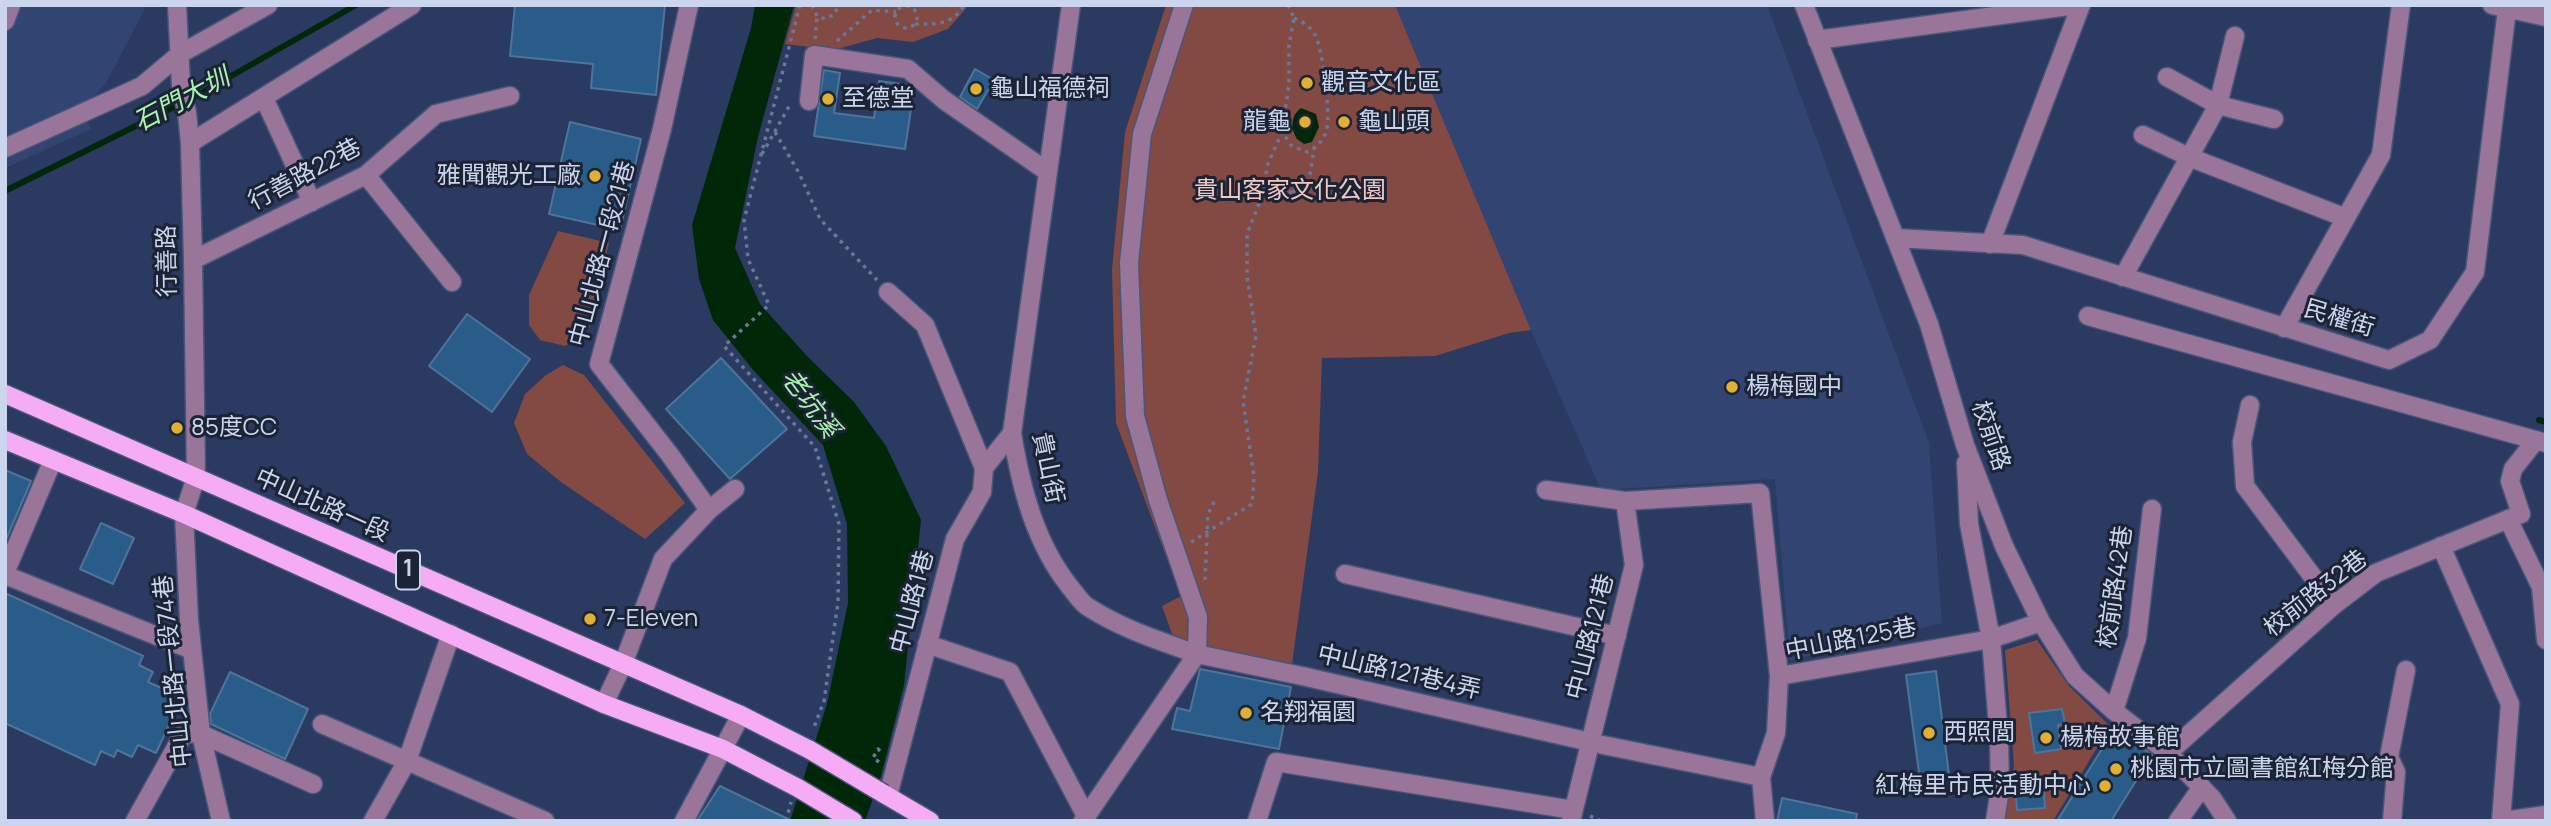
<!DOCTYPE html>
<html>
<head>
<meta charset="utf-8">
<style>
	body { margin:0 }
	#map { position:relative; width:2551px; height:826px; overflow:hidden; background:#2b3a61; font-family:Manrope,sans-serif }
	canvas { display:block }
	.frame { position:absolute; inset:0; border:7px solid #cbd6ee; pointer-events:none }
</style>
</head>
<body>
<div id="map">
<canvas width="2551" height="826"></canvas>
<div class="frame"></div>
</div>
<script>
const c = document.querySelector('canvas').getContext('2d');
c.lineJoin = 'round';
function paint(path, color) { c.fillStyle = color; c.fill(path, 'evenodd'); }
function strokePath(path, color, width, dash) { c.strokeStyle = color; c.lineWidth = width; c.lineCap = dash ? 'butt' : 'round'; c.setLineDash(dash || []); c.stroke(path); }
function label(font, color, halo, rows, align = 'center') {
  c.font = font + ' Manrope,"Noto Sans TC",sans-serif'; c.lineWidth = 6; c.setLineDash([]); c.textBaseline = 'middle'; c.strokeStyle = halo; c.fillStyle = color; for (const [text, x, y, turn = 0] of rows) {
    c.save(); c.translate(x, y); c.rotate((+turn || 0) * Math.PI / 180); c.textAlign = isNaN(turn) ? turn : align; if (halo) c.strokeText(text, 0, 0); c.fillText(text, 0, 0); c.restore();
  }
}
paint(new Path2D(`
	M5,5H147L107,81L83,112L91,129L5,168Z
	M1395,5H1767L1929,443L1942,623L1790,661L1775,479L1601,490L1531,330Z`), '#324471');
paint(new Path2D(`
	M796,5H969L948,29L913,42L877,38L834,50L785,44Z
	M1166,5H1395L1531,330L1509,333L1435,356L1322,358L1318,472L1292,664L1205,647L1172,634L1162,606L1181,596L1116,423L1112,270L1125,132Z
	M558,231L609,243L590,326L584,335L565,346L540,340L529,325V295Z
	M563,365L584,375L685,503L645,539L561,482L527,454L514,423L525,394L546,375Z
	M2037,640L2069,686L2110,726L2053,821H2004L2014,765L2005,650Z`), '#834943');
paint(new Path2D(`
	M755,5H794L758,137L735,248L760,304L807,356L854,402L886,446L921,520L904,685L881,776L865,821H790L827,704L848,603L847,524L823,445L754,371L713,320L699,279L692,225L751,28Z
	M1301,108L1316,114L1319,127L1312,142L1304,144L1297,139C1291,129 1290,116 1301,108Z`), '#002808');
strokePath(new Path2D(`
	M5,191L196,96L356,5
	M2539,420L2546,422`), '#002808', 6);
const building = new Path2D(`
	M515,5H665L656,95L591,88L593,64L510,56Z
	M975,69L994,80L977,109L960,97Z
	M824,70L840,73L834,113L874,118L879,81L909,85L914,89L905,149L814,136Z
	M570,122L641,139L620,230L549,214Z
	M467,314L530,359L492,412L429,366Z
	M721,358L787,429L730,479L666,409Z
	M5,470L31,481L5,542Z
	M101,523L134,538L113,584L80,569Z
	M5,593L143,656L139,665L153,672L148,682L182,697L156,753L138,745L132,757L117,750L114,757L101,751L95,765L5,723Z
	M1200,669L1291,687L1279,749L1172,729L1177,708L1190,711Z
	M1936,671L1951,791L1922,795L1906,675Z
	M230,672L308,709L285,759L211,724L210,714Z
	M2062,709L2065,724L2058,725L2061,749L2035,753L2029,713Z
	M2115,728L2152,755L2111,821H2057Z
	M2043,780L2045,808L2017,810L2015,782Z
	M720,786L792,821H697Z
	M1782,798L1857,814L1856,821H1777Z`);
paint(building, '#295c88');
strokePath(building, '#4e7598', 2);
const minor = new Path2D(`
	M177,5L181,85L187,113L190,143L193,260L196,477L184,514L189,620L201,734L221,821
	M1071,5L1012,433C1021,488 1035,543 1070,587C1076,594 1081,603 1088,607C1122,629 1160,641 1197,654L1083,821
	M1184,5L1142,134L1129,263L1135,416L1158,500L1198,617L1197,654L1302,676L1590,742
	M1804,5L1929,324L1965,445L2004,546L2041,622L2075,676L2114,711L2168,753L2212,798L2227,821
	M2492,5L2546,17
	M5,21L11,5
	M1817,40L2076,5
	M2167,77L2218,105L2274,119
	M264,98L312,202
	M809,101L814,55L908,69L944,100L1048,172
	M2143,135L2189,157L2346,218
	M190,143L412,5
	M5,148L142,86L180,54L268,5
	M366,175L452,282
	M1895,238L2023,245L2389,360L2430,340L2475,272L2507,9
	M1990,244L2081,5
	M193,260L366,175L436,114L510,96
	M2123,277L2218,105L2235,36
	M888,292L925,325L984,468
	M2088,316L2546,443
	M2284,328L2381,155L2401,5
	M2250,405L2242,442L2245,486L2334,605
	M1966,463L1969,524L1991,639L1999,739L2000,789L1995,821
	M1546,490L1625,501L1634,565L1571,821
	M1625,501L1760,493L1779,676
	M709,510L735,489
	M2508,519L2541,587L2546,640
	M2441,546L2510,704L2501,821
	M5,573L53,460
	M1345,574L1617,636
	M5,575L192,650
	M927,644L1010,672L1086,816
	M604,704L623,664L663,559L709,510L670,455L599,364L662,129L689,5
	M2114,711L2137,638L2152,509
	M322,724L545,821
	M1603,745L1761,777
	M2168,753L2334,605L2376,573L2521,514L2510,481L2513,469L2536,440
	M888,796L955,539L982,492L984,468L1012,433
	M135,821L184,733L201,734L313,784
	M373,821L407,761L451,634
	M684,821L741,715
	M1257,821L1276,762L1573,810
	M1765,821L1761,777L1776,733L1779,676L1991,639L2041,622
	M2178,821L2202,787
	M2392,821L2396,772L2389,757L2406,670
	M2504,821L2546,815`);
const major = new Path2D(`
	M5,394L741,715L810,750
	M5,440L184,514L604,704L723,749L798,788L853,821
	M884,794L930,821`);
strokePath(minor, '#48567a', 21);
strokePath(major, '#48567a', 21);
strokePath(new Path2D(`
	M800,5L744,220L748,259L769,305L724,346L815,447L839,524L838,602L824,701L813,730
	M812,5L817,16L825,19L835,14L838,5
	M948,5L954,7
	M1288,5L1294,18
	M895 17a11 11 0 1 1 22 0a11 11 0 1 1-22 0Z
	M1294,18C1303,22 1310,26 1315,35C1323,49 1330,111 1327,128C1325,139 1317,148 1307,152L1292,146L1282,132L1289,84V45Z
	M915,24C935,24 952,26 964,5
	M815,39L817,16
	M837,41L872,10L896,12
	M775,132L799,173L820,219L877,280
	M762,154L791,103
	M1294.5 191a4.5 4.5 0 1 1 9 0a4.5 4.5 0 1 1-9 0Z
	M1265,189L1273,186L1296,194
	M1303,190L1309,181L1314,149
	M1191,542L1252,504L1254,477L1243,401L1256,336L1247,276V234L1264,191L1267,166L1282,132
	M1205,580L1208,514L1215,500
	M879,762L873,758L878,749L880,751
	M1590,816L1601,821
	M786,821L791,802`), '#6a7798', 3.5, [3.5, 5]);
strokePath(minor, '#997599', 18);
strokePath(major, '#f6acf5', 18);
const majorBridge = new Path2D(`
	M810,750L884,794`);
strokePath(majorBridge, '#48567a', 21, []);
strokePath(majorBridge, '#f6acf5', 18);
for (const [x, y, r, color] of [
	[1307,83,7,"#dfb034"],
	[976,89,7,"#dfb034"],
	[828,99,7,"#dfb034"],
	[1305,122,7,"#dfb034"],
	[1344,122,7,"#dfb034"],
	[595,176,7,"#dfb034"],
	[1732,387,7,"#dfb034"],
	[177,428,7,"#dfb034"],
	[590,619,7,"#dfb034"],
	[1246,713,7,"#dfb034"],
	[1929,733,7,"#dfb034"],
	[2046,738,7,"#dfb034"],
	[2116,769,7,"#dfb034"],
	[2105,786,7,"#dfb034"]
]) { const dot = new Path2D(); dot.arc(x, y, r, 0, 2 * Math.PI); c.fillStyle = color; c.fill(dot); strokePath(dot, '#1b2334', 2.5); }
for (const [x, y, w] of [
	[408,570,24]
]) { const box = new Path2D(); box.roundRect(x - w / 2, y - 19.5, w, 39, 5); c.fillStyle = '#1b2334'; c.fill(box); strokePath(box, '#cbd6ee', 2); }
label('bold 23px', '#cbd6ee', null, [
	["1",408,570]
]);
label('24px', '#cbd6ee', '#1b2334', [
	["觀音文化區",1321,83],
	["龜山福德祠",990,89],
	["至德堂",842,99],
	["龍龜",1291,122,"right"],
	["龜山頭",1358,122],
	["雅聞觀光工廠",581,176,"right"],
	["楊梅國中",1746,387],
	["85度CC",191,428],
	["7-Eleven",604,619],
	["名翔福園",1260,713],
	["西照閭",1943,733],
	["楊梅故事館",2060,738],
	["桃園市立圖書館紅梅分館",2130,769],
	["紅梅里市民活動中心",2091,786,"right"]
], 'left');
label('24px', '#cbd6ee', '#1b2334', [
	["行善路22巷",305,175,-28],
	["中山北路一段21巷",603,254,-75],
	["行善路",168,261,-91],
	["民權街",2339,319,17],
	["校前路",1990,436,71],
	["貴山街",1047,468,78],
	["中山北路一段",322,506,24],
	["校前路42巷",2116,587,-82],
	["校前路32巷",2316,594,-38],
	["中山路1巷",913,602,-75],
	["中山路121巷",1591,637,-76],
	["中山路125巷",1851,640,-11],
	["中山北路一段74巷",174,671,-96],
	["中山路121巷4弄",1399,673,13]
]);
label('24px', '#f2c8c3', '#1b2334', [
	["貴山客家文化公園",1290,191]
]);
label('italic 26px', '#a8f4af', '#1b2334', [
	["石門大圳",182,101,-28],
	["老坑溪",809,404,53]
]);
</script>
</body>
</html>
